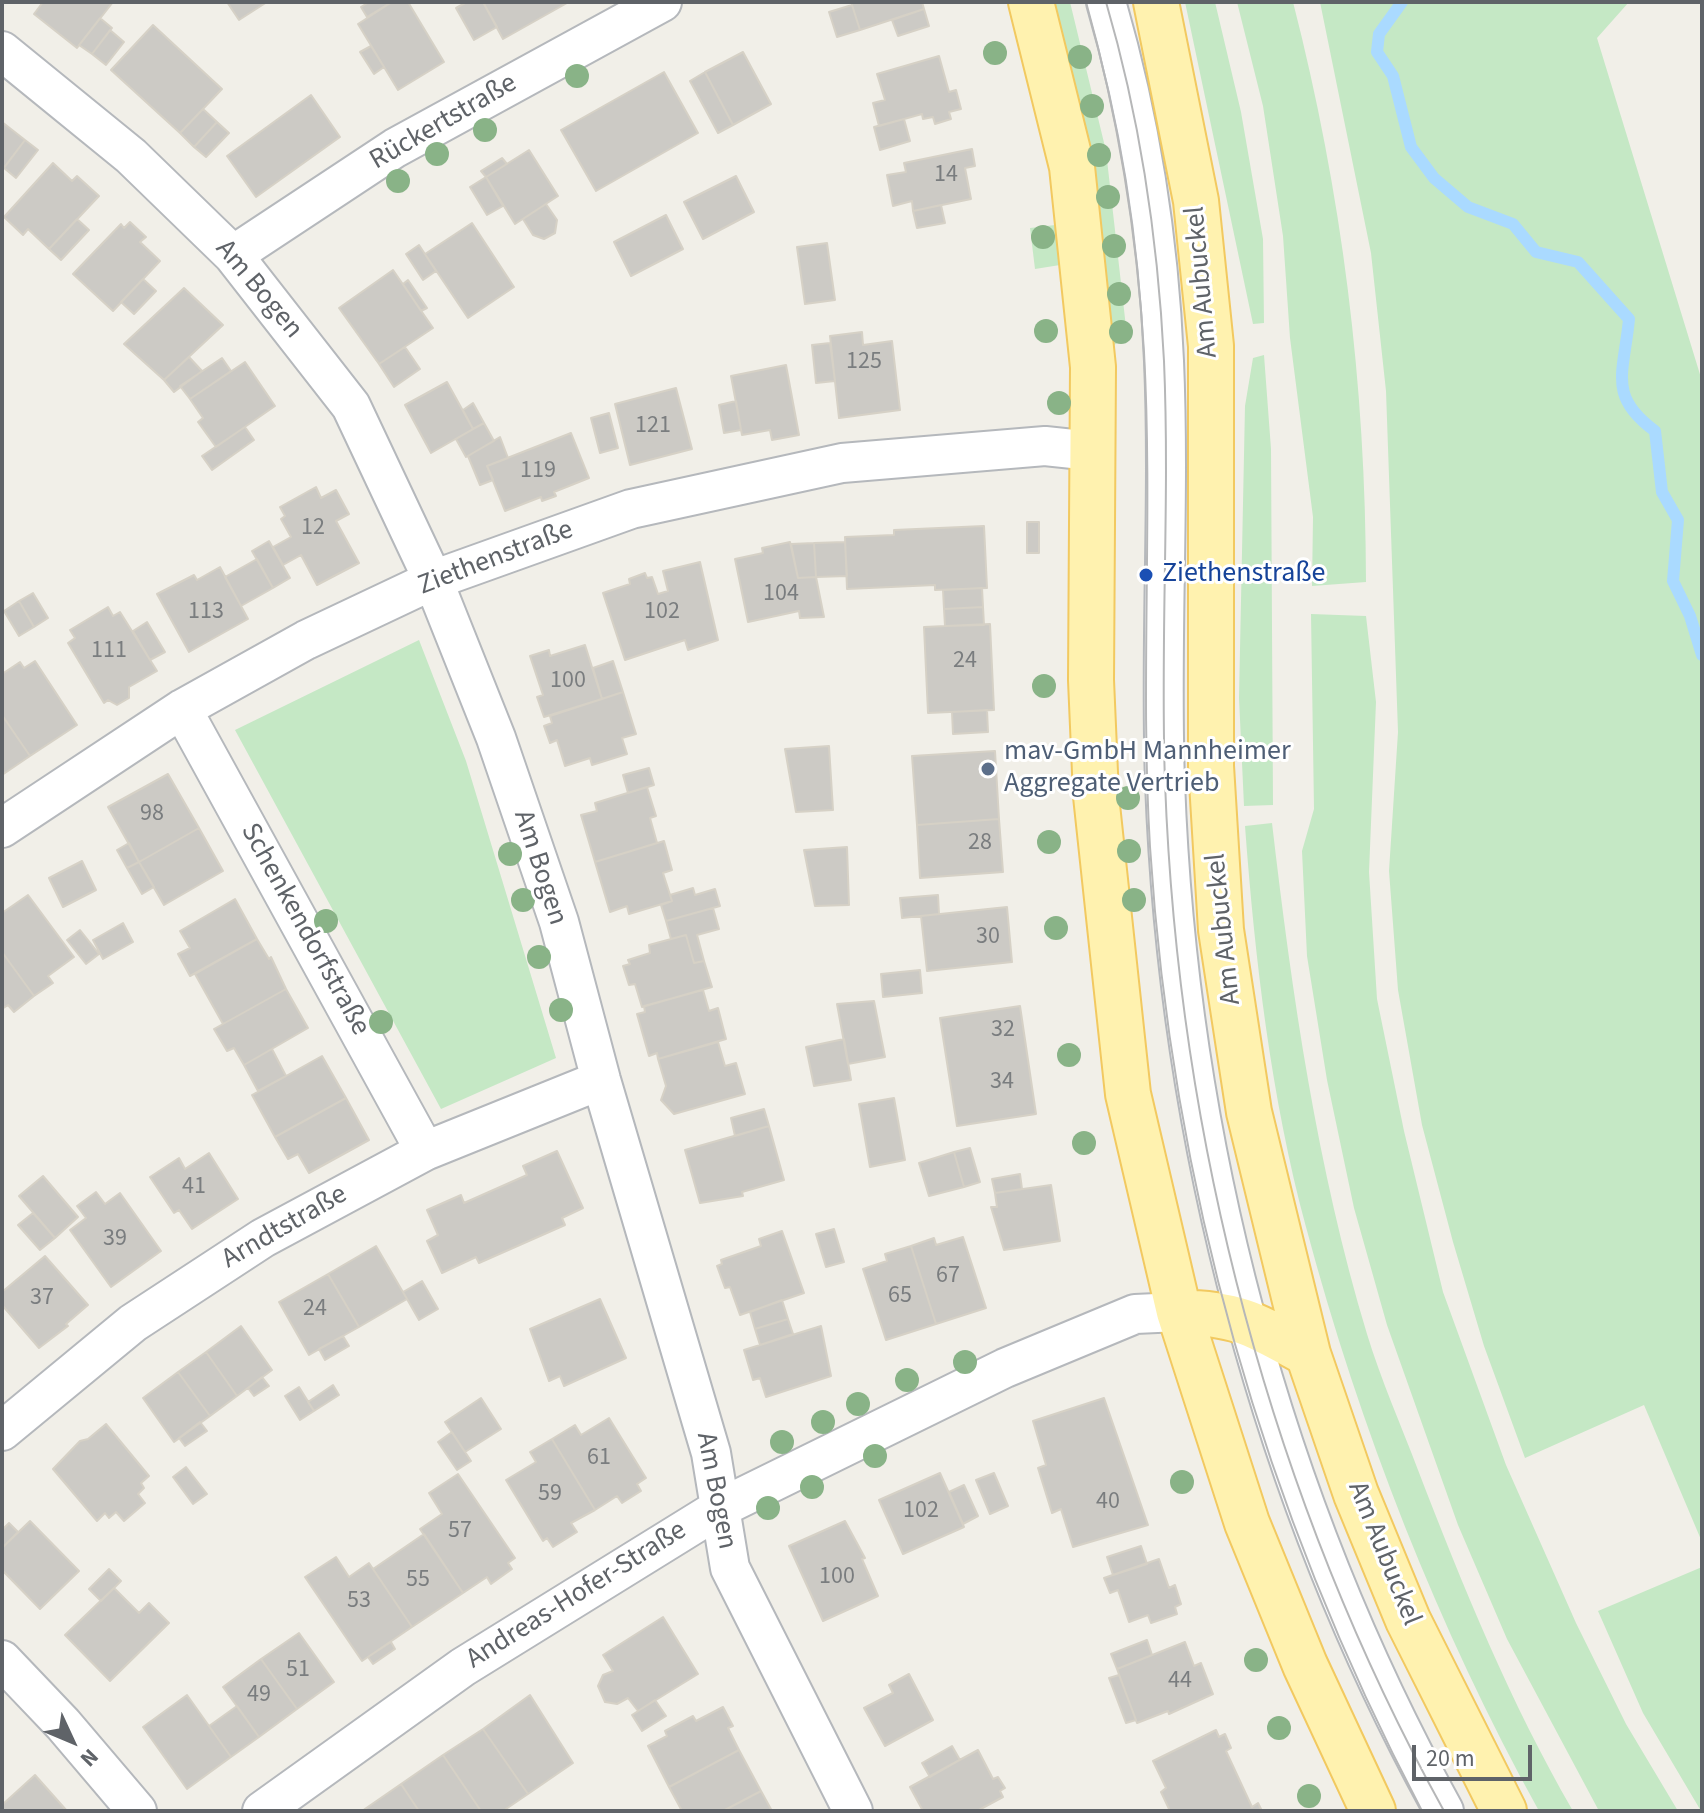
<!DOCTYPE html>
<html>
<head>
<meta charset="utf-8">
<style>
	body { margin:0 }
	#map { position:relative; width:1704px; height:1813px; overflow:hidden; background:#f1efe8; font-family:"Source Sans 3",sans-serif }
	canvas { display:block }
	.frame { position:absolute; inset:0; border:4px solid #5f6368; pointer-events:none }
	.north { position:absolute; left:32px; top:1701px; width:80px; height:80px; -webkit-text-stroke:6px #fff; paint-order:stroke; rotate:134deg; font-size:22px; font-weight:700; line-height:32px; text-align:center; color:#5f6368 }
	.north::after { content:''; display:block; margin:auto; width:28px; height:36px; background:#5f6368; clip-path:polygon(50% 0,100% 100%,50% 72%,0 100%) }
	.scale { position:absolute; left:1412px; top:1745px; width:120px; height:36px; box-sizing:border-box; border:4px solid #5f6368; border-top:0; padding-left:10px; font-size:24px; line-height:28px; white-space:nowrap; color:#5f6368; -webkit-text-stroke:6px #fff; paint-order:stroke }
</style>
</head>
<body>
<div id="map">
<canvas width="1704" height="1813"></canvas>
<div class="frame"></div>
<div class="north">N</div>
<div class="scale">20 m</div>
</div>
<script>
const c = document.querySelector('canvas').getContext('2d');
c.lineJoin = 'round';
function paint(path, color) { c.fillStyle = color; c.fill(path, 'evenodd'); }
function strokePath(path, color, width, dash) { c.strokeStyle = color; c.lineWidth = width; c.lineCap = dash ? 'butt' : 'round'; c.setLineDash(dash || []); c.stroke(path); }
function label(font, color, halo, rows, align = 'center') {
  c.font = font + ' "Source Sans 3",sans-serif'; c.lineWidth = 6; c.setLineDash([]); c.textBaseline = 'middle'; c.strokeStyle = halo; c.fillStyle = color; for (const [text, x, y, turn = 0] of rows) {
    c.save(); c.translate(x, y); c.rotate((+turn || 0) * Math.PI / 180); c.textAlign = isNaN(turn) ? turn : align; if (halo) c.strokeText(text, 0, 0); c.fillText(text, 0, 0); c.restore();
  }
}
paint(new Path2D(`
	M1052,2H1070L1106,151L1127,336L1110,348L1098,214L1081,109Z
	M1185,2H1215L1241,112L1263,239L1264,323L1253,324Z
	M1237,2H1293C1342,193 1366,385 1366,582L1312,586L1313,517L1290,338L1283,236L1263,106Z
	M1320,2H1629L1597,38L1702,381V1542L1644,1405L1525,1458L1484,1346L1453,1242L1422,1125L1398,990L1389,871L1398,732L1386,391L1371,253Z
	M1055,225L1060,265L1035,269L1030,228Z
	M1264,355L1271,449L1273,805L1244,806L1239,698L1245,406L1253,358Z
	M1311,614L1366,616L1376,702L1369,872L1377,999L1404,1131L1443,1292L1506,1465L1576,1623L1626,1724L1678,1811H1599L1507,1639L1458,1525L1387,1325L1354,1208L1327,1080L1307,956L1302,851L1314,809Z
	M419,640L466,761L556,1058L441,1109L235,730Z
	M1272,823C1292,995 1317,1168 1367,1334C1381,1380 1401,1425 1418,1470C1463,1587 1510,1702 1573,1811H1539C1438,1628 1360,1429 1306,1227C1271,1097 1255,960 1245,826Z
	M1702,1567V1811H1701L1643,1713L1598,1611Z`), '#c5e8c5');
strokePath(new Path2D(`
	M1402,2L1379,34L1377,52L1393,76L1411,147L1434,178L1468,207L1513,224L1536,252L1578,262L1629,319C1624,373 1607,396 1655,431L1662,492L1678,520L1673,581L1690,616L1702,655`), '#aadaff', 12);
const building = new Path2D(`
	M43,2H113L77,48L34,14Z
	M227,2H267L239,20Z
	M369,2H390V3L367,17L361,7Z
	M408,2L444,62L398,90L358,24L392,2Z
	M467,2H483L497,27L474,40L456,8Z
	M483,2H566L567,3L503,39Z
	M851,2H922L924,9L860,30Z
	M852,5L860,30L837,37L829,12Z
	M924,9L929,26L898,36L892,20Z
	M100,18L112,28L92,54L79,45Z
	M153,25L222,89L180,133L111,70Z
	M110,30L124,42L106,65L92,54Z
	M371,46L384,67L374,74L360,52Z
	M743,52L771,104L733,125L705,72Z
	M939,56L949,92L956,90L961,109L949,112L951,119L935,124L933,117L923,119L922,114L879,126L873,103L885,100L877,74Z
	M664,72L698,133L596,191L561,130Z
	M705,72L733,125L718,133L690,81Z
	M311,95L340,137L256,197L227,156Z
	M203,109L217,122L194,147L180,133Z
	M904,119L910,141L880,150L874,127Z
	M2,122L25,140L2,170Z
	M217,122L229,133L206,157L194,147Z
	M25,140L38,150L16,178L4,168Z
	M972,149L975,166L965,168L971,199L913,211L912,201L893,206L887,175L906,172L904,163Z
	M529,150L558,196L515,224L486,177Z
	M502,158L507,164L486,177L481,171Z
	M53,163L72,181L77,176L99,196L49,249L28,229L23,235L4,217Z
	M736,176L754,212L703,239L684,202Z
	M486,177L503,206L487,215L470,187Z
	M546,204L557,220L555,233L544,239L533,235L523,219Z
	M941,205L945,223L917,228L913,211Z
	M666,215L683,249L631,276L614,242Z
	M77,219L89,230L61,260L49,249Z
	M130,222L146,237L140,242L160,261L113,311L73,274L121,224L124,228Z
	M472,223L514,287L468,318L425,254Z
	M827,243L835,300L805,304L797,247Z
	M419,245L436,271L423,280L406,254Z
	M393,270L433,328L379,364L339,308Z
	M143,279L156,291L134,314L121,302Z
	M408,280L427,308L421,311L403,284Z
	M184,288L223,325L164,380L124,344Z
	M862,332L863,345L892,341L900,410L839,418L830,336Z
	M830,343L835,381L816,383L812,345Z
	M405,347L420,369L394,387L379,364Z
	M189,357L202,371L174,392L164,380Z
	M222,358L231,371L190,399L180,386Z
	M245,362L275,406L216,447L198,422L203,418L190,399Z
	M786,365L799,435L772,440L770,430L742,435L731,376Z
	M447,382L473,429L431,453L405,405Z
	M676,388L692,449L630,465L615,404Z
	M736,401L741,430L724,433L719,405Z
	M473,403L484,423L473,429L463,410Z
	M609,413L618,448L600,453L591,418Z
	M484,423L494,441L466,457L456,439Z
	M245,427L254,440L212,470L202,456Z
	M571,433L589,478L554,492L556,496L542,501L541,497L505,511L487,466Z
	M500,437L508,458L487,466L493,480L480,485L468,456Z
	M316,487L321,498L336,490L349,514L336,521L359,563L317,585L301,555L283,565L273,547L291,537L281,519L285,516L280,507Z
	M1027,522H1039V553H1027Z
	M984,526L987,588L935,590V585L847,589L845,537L894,535V530Z
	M269,541L290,578L273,588L252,551Z
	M790,542L798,578L816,577L824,617L800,618L799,611L748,622L735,559L763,553L762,548Z
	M845,542L847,576L816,577L814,543Z
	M814,543L816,577L798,578L791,544Z
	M257,559L273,588L241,606L225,577Z
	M700,562L718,640L688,650L685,640L625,660L603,593L630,584L629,579L645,573L647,578L652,577L658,594L668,591L663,571Z
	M220,567L248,619L189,652L157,594L194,575L197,580Z
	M982,588L983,607L944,609L943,590Z
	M33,593L48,618L34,627L19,601Z
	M19,601L34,627L19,636L4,611Z
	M108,607L113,616L120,612L157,671L129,687V698L117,705L108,700L104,703L68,643L75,638L70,630Z
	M983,607L984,625L945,626L944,609Z
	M147,622L165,652L150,660L133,631Z
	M990,624L994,710L928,713L924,627Z
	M585,645L602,699L544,717L537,697L543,695L530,656L549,650L550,656Z
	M35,661L77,725L30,756L2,715V674L20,662L24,668Z
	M613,661L623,692L602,699L593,668Z
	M623,692L636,734L622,738L627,754L592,765L590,758L565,766L557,740L550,743L544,726L552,723L550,716Z
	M987,710L988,732L953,734L952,712Z
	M2,715L30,756L2,775Z
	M829,746L833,810L796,812L785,749Z
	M995,751L999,819L917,825L912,756Z
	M649,768L654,785L628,793L623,775Z
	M168,774L199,828L139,862L108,807Z
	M647,787L656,816L650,818L657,843L595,862L581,815L597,811L595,803Z
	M999,819L1003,872L920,878L917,825Z
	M199,828L223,871L164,905L139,862Z
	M664,841L672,870L663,873L672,901L629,914L627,906L610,912L595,862Z
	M129,843L139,862L127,868L117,850Z
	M847,847L849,905L815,906L804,850Z
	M82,861L96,890L63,907L49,878Z
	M139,862L154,887L142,894L127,868Z
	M693,888L695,895L715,889L720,906L666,921L661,905L672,901L670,895Z
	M28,895L74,957L48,976L53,983L34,996L2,952V913Z
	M938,895L939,914L902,918L900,898Z
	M235,899L257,939L190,976L178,954L190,948L180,931Z
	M1007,907L1012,962L927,971L921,916Z
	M713,908L719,929L697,935L704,961L694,963L686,935L671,939L666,921Z
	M123,923L133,942L103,959L93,940Z
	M80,930L99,954L86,964L67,940Z
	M686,935L694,963L704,961L712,987L642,1007L635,984L629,985L623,966L630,964L628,960L650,953L649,945Z
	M257,939L269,959L271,957L286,989L223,1024L195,974Z
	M2,952L34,996L14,1012L8,1005L2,1009Z
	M920,970L922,993L883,997L881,974Z
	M286,989L308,1028L244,1065L234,1048L227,1051L214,1029Z
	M703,990L709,1011L718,1008L726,1039L658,1059L657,1053L649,1056L637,1014L645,1012L644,1006Z
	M874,1001L885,1057L848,1064L837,1004Z
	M1020,1006L1036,1114L957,1126L940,1018Z
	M844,1039L851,1080L814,1086L806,1047Z
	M718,1042L725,1066L736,1063L745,1094L674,1114L661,1100L666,1086L658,1059Z
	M272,1049L286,1076L258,1091L244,1065Z
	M322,1056L346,1098L275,1137L252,1095Z
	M346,1098L369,1140L309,1173L298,1154L288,1159L275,1137Z
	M894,1098L905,1160L870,1167L859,1104Z
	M764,1109L769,1126L735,1136L731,1118Z
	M769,1126L784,1180L742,1192L743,1196L700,1203L685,1150Z
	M970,1148L980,1182L964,1187L954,1152Z
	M557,1151L583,1208L562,1218L565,1225L479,1263L476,1257L442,1273L427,1241L438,1235L427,1210L461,1195L464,1203L527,1175L523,1166Z
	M954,1152L964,1187L929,1196L919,1163Z
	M209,1153L238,1199L192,1229L179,1210L174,1213L150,1177L179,1158L185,1169Z
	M1020,1174L1022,1189L995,1193L992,1179Z
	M43,1176L78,1217L55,1238L19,1196Z
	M1051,1185L1060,1241L1004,1250L991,1207H997L995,1193Z
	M96,1192L105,1204L120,1193L161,1251L111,1287L70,1230L86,1218L77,1206Z
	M33,1213L55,1238L40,1250L18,1225Z
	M834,1229L844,1262L826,1267L816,1234Z
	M782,1231L804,1293L740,1315L730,1287L725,1288L717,1266L722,1264L721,1260L761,1246L759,1239Z
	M963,1237L986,1308L936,1324L911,1246L934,1238L936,1245Z
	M376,1246L407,1299L359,1327L328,1274Z
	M911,1246L936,1324L886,1340L863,1269L887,1261L885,1254Z
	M45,1256L88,1305L66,1324L68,1326L39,1348L2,1305V1292Z
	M328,1274L359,1327L309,1355L279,1302Z
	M422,1281L438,1309L419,1320L403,1292Z
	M600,1299L626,1358L564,1386L560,1376L549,1381L530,1329Z
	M782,1300L788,1319L755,1329L750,1312Z
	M788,1319L793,1334L760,1345L755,1329Z
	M241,1326L272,1370L237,1396L206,1352Z
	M821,1326L831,1376L766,1397L760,1378L753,1380L744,1350Z
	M343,1336L349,1346L325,1360L319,1349Z
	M206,1352L237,1396L210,1416L178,1372Z
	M178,1372L210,1416L174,1442L143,1398Z
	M262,1377L269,1386L254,1396L248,1388Z
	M333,1385L339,1395L314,1411L308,1402Z
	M299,1387L314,1411L300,1420L285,1396Z
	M481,1398L501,1429L465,1452L445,1422Z
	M1104,1398L1148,1525L1073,1547L1061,1509L1052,1513L1038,1468L1046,1465L1033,1421Z
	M609,1418L646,1478L637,1484L641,1491L622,1503L617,1496L595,1510L552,1439L575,1425L581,1435Z
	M200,1422L207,1431L185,1446L179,1438Z
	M106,1424L149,1476L141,1483L144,1488L138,1494L145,1503L124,1521L116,1512L109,1518L105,1513L97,1521L53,1469L80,1441L88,1439Z
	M452,1432L471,1461L457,1470L438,1442Z
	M552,1439L595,1510L571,1523L577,1532L553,1547L547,1538L543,1541L506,1480L536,1462L530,1452Z
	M186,1467L207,1494L193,1504L173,1477Z
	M940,1473L964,1527L903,1554L879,1500Z
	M994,1473L1008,1506L990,1514L976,1480Z
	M458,1474L515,1558L508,1563L512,1569L491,1584L487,1577L463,1593L420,1529L442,1514L429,1493Z
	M964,1485L978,1516L963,1524L949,1492Z
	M30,1521L79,1571L40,1609L2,1570V1548Z
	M845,1521L865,1558L862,1559L878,1596L823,1621L789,1546Z
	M9,1523L18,1532L2,1548V1530Z
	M424,1534L463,1593L412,1627L373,1569Z
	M1141,1546L1147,1564L1113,1575L1107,1557Z
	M336,1557L349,1577L369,1563L412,1627L362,1661L305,1577Z
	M1159,1559L1169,1588L1175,1585L1181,1604L1175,1607L1177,1614L1151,1623L1148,1615L1129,1622L1118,1590L1110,1593L1104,1578Z
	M109,1569L121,1581L101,1601L89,1589Z
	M114,1588L139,1613L149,1603L169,1623L110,1681L65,1635Z
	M663,1617L698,1674L638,1711L628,1698L617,1704L605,1702L598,1686L603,1675L613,1671L603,1655Z
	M299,1633L334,1682L297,1709L261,1659Z
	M1147,1640L1152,1655L1117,1669L1111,1654Z
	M391,1642L395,1649L373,1664L368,1657Z
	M1185,1642L1194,1666L1201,1663L1213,1694L1169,1714L1168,1711L1137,1723L1117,1669Z
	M261,1659L297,1709L259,1737L223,1687Z
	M909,1674L933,1720L885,1746L864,1708L893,1693L889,1685Z
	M1119,1675L1136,1720L1126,1723L1109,1678Z
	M187,1695L231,1757L187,1789L143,1727Z
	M530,1695L573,1763L528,1794L483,1729Z
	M655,1700L666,1716L642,1731L632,1715Z
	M237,1706L259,1737L231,1757L209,1726Z
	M723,1707L733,1726L728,1728L739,1750L669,1787L648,1746L667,1736L665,1731L693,1716L696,1721Z
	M483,1729L528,1794L503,1811H481L443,1755Z
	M1216,1730L1219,1737L1225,1734L1231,1748L1226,1751L1252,1807L1258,1803L1262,1811H1170L1161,1792L1166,1788L1153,1761Z
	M952,1746L960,1760L930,1777L922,1763Z
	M739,1750L761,1791L723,1811H682L669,1787Z
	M978,1750L993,1779L998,1777L1005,1788L1000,1791L1003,1797L977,1811H923L910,1787Z
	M443,1755L481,1811H419L401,1784Z
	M35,1775L67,1811H2V1805Z
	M401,1784L419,1811H362Z
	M761,1791L772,1811H723Z`);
paint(building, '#cccac5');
strokePath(building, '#d6d1c6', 2);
const minor = new Path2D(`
	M1106,2C1140,118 1159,241 1164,361C1170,501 1160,642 1165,782C1178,1139 1271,1498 1444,1811
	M2,51L131,156L233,255L351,406L433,580L496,738L559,922L601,1080L711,1453L730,1568L853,1811
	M233,255L395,148L662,2
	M182,709L425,1151
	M2,828L182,709L306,640L433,580L631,509L842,463L1045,446L1092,451
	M2,1431L133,1323L263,1238L425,1151L601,1080
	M2,1660L63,1724L137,1811
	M262,1811L463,1667L720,1508L1005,1368L1135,1314L1179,1312`);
const major = new Path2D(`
	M1031,2L1072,167L1093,367L1091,680L1096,796L1128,1094L1179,1312L1247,1523L1305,1665L1373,1811
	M1156,2L1196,201L1211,346V766L1221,930L1249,1112L1308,1354L1356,1494L1408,1620L1504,1811
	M1179,1312C1241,1314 1255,1325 1308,1354`);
strokePath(minor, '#b5b8bc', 42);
strokePath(major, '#f2c960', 48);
strokePath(minor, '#fff', 38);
strokePath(major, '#fff2af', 44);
strokePath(new Path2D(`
	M1086,2C1118,116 1137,233 1144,352C1153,517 1140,682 1150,847C1172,1189 1263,1508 1422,1811
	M1106,2C1140,118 1158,241 1164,361C1170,502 1160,642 1165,782C1178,1139 1271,1498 1444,1811`), '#b6b7b8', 2);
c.fillStyle = '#89b387';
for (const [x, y] of [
	[995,53],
	[1080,57],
	[577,76],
	[1092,106],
	[485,130],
	[437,154],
	[1099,155],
	[398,181],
	[1108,197],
	[1043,237],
	[1114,246],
	[1119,294],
	[1046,331],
	[1121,332],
	[1059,403],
	[1044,686],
	[1128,798],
	[1049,842],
	[1129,851],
	[510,854],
	[523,900],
	[1134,900],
	[326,921],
	[1056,928],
	[539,957],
	[561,1010],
	[381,1022],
	[1069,1055],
	[1084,1143],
	[965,1362],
	[907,1380],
	[858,1404],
	[823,1422],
	[782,1442],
	[875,1456],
	[1182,1482],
	[812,1487],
	[768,1508],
	[1256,1660],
	[1279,1728],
	[1309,1796]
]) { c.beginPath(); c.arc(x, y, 12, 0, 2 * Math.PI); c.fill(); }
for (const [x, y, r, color] of [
	[1146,575,8,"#1a4fb4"],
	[988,769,8,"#5c6f8a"]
]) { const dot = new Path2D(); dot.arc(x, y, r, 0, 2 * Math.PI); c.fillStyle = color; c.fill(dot); strokePath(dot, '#fff', 3); }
label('24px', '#7a7d7f', null, [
	["14",946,176],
	["125",864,363],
	["121",653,427],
	["119",538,472],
	["12",313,529],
	["104",781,595],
	["113",206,613],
	["102",662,613],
	["111",109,652],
	["24",965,662],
	["100",568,682],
	["98",152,815],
	["28",980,844],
	["30",988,938],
	["32",1003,1031],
	["34",1002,1083],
	["41",194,1188],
	["39",115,1240],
	["67",948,1277],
	["65",900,1297],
	["37",42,1299],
	["24",315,1310],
	["61",599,1459],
	["59",550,1495],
	["40",1108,1503],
	["102",921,1512],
	["57",460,1532],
	["100",837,1578],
	["55",418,1581],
	["53",359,1602],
	["51",298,1671],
	["44",1180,1682],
	["49",259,1696]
]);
label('28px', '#5f6368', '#fff', [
	["Rückertstraße",444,123,-30],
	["Am Aubuckel",1203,282,-95],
	["Am Bogen",258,290,50],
	["Ziethenstraße",496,559,-21],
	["Am Bogen",539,868,72],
	["Am Aubuckel",1225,929,-96],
	["Schenkendorfstraße",304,930,61],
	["Arndtstraße",285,1228,-30],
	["Am Bogen",715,1491,79],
	["Am Aubuckel",1383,1554,68],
	["Andreas-Hofer-Straße",577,1596,-32]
]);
label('28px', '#164399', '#fff', [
	["Ziethenstraße",1162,575]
], 'left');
label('28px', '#4e5e75', '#fff', [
	["mav-GmbH Mannheimer",1004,753],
	["Aggregate Vertrieb",1004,785]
], 'left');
</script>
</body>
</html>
